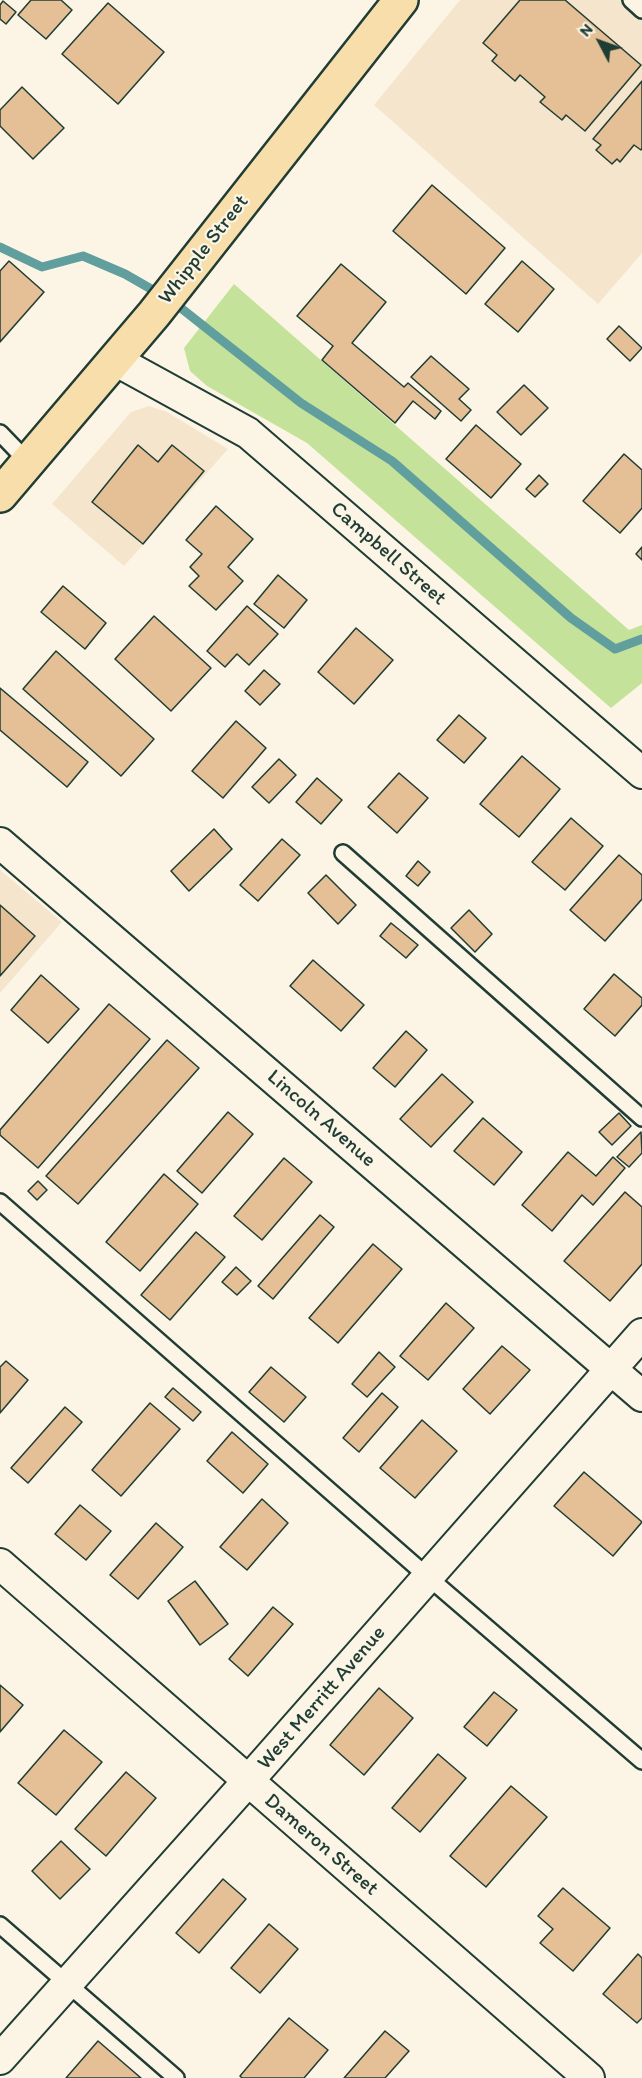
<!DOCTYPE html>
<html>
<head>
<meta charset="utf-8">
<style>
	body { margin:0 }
	#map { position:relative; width:642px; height:2078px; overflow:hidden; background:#fcf5e5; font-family:Itim,sans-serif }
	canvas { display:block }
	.north { position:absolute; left:570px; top:12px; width:60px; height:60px; -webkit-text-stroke:4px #fcf5e5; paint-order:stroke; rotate:311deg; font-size:16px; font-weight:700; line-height:24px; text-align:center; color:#1f3d34 }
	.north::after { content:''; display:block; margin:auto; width:21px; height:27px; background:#1f3d34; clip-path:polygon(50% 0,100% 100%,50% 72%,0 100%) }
</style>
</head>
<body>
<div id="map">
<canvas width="642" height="2078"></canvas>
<div class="north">N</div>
</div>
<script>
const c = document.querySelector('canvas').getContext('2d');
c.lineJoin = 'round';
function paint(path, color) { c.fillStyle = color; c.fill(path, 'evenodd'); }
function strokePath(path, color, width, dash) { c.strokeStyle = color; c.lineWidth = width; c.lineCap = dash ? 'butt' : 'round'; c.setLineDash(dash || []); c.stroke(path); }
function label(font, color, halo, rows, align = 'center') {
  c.font = font + ' Itim,sans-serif'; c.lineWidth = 4.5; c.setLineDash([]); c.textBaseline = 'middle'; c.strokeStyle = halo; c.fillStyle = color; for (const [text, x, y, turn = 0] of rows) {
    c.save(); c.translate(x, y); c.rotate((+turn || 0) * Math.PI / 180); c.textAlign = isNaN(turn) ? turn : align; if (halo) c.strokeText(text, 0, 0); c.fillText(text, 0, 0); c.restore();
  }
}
paint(new Path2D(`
	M460,0H642V253L598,304L374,105Z
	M149,406L167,412L228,449L124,566L52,504L131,412Z
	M0,870L62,922L0,993Z`), '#f5e5cd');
paint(new Path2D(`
	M234,284L629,630L642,625V683L611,708L307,443L207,386L190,371L184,348Z`), '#c4e299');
strokePath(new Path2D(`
	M0,247L42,267L83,256L125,274L172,301L301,403L392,461L571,618L615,649L642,639`), '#619e9e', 9);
const building = new Path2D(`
	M31,0H61L72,10L46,39L18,15Z
	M520,0H565L641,65L585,131L566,115L562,120L540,102L545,97L520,75L515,81L492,61L497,55L483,43Z
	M3,1L16,12L6,24L0,19V5Z
	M108,3L164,52L118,104L62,54Z
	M642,81V148L641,150L634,145L620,162L617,159L612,164L596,150L601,145L593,139Z
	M22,87L64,128L33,159L0,126V110Z
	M432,185L505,248L466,294L393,231Z
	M9,261L44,292L0,342V271Z
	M522,261L554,289L518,332L485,304Z
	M341,264L386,302L352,343L404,387L408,383L441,411L435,419L413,401L395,423L322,360L333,346L297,316Z
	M619,326L642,348L630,361L607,339Z
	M431,356L469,389L459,399L471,410L461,421L411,377Z
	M524,385L548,408L521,435L497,412Z
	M476,425L521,464L491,498L446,459Z
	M138,445L158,462L172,445L204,471L143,544L92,502Z
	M624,454L642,470V508L620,533L583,501Z
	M539,475L548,484L535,497L526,489Z
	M216,506L253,539L228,567L243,581L216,610L189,586L199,576L190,567L202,554L186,540Z
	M642,547V560L636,554Z
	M278,575L307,600L284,628L254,604Z
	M63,586L106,623L85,649L41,612Z
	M247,606L278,634L249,665L237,654L225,667L207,651Z
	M154,616L211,668L171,711L115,659Z
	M356,628L393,660L354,704L318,672Z
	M56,651L154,739L121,776L23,689Z
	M264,670L280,684L260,705L245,691Z
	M0,688L88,762L67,787L0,730Z
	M459,715L486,738L464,763L437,740Z
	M236,721L266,748L223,798L192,771Z
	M522,756L560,789L519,837L480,804Z
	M279,759L296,775L269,803L252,787Z
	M399,773L428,798L397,833L368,807Z
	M317,778L342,800L321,824L296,802Z
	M571,818L603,846L565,890L532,862Z
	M214,829L232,849L189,891L171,871Z
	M282,839L300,855L258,901L240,885Z
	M619,855L642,875V899L605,941L570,910Z
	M418,861L430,872L418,886L406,876Z
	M326,875L356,905L338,924L308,893Z
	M0,905L35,936L0,976Z
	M469,910L492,934L475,952L451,928Z
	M391,923L418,945L406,958L380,936Z
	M313,960L364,1005L341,1031L290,986Z
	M614,974L642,998V1005L615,1036L584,1009Z
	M41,975L79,1009L48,1043L11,1010Z
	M109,1004L150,1039L38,1168L0,1135V1130Z
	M406,1031L427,1050L395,1087L373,1068Z
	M167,1040L199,1068L78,1204L46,1176Z
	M442,1074L473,1102L431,1147L400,1119Z
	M228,1112L253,1134L202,1193L177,1171Z
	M619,1113L631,1126L612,1145L599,1132Z
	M483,1118L522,1152L494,1185L454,1151Z
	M641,1132L642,1153L629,1167L617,1157Z
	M568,1152L596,1176L613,1157L625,1168L593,1205L582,1195L552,1231L522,1205Z
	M284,1158L312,1182L262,1240L234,1216Z
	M164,1174L198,1204L140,1271L106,1242Z
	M38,1181L47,1190L37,1200L28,1191Z
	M625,1192L642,1207V1264L610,1301L564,1261Z
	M320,1215L334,1227L273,1299L258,1286Z
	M196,1232L225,1257L170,1320L141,1295Z
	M373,1244L402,1269L338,1343L309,1318Z
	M236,1267L251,1281L237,1295L222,1282Z
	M446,1303L474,1328L428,1380L400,1356Z
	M502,1346L530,1370L490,1414L463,1389Z
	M379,1352L395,1367L367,1397L352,1384Z
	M6,1361L28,1380L0,1413V1367Z
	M271,1367L306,1397L284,1422L249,1392Z
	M173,1388L201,1412L193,1421L165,1397Z
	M382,1393L398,1407L359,1452L343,1438Z
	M150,1403L180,1429L121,1496L92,1470Z
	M65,1407L82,1422L28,1483L11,1468Z
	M422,1420L457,1451L415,1498L380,1468Z
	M232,1432L268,1464L243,1493L207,1461Z
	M584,1472L642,1522L613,1556L554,1506Z
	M262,1499L288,1523L247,1570L220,1547Z
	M80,1505L111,1531L86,1560L55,1534Z
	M156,1523L183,1547L138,1599L110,1575Z
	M195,1581L228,1624L200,1645L168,1601Z
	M273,1607L293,1624L248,1676L229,1659Z
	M0,1685L23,1705L0,1732Z
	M379,1688L413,1718L364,1775L330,1745Z
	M494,1692L517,1710L487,1746L464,1727Z
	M64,1730L102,1762L56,1815L18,1783Z
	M438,1754L466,1778L420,1832L392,1808Z
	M126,1772L156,1798L106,1856L75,1829Z
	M511,1786L547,1817L486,1887L450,1856Z
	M61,1841L90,1869L60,1899L32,1871Z
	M223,1879L246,1899L199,1953L176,1933Z
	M563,1888L610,1928L573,1971L540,1943L553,1929L538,1916Z
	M269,1924L298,1949L260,1993L231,1968Z
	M638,1954L642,1958V2018L637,2023L603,1994Z
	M289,2018L328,2050L304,2078H242L240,2076Z
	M385,2031L409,2051L385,2078H344Z
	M98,2041L141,2078H66Z`);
paint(building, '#e5c096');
strokePath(building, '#1f3d34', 1.5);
const service = new Path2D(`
	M631,0L642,10
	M0,433L28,462
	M343,853L642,1118
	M0,1202L428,1577L642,1761
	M0,1925L176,2078`);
const minor = new Path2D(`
	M115,360L248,433L642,773
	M0,843L642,1396
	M0,1564L589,2078
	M0,2059L248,1781L642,1334`);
const primary = new Path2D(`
	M0,495L154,314L401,0`);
strokePath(service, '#1f3d34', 20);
strokePath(minor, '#1f3d34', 34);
strokePath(primary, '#1f3d34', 38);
strokePath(service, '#fcf5e5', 15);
strokePath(minor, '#fcf5e5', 30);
strokePath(primary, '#f8deab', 33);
label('21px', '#1f3d34', '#fcf5e5', [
	["Whipple Street",204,250,-52],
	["Campbell Street",388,554,41],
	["Lincoln Avenue",321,1119,41],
	["West Merritt Avenue",322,1698,-49],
	["Dameron Street",321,1845,41]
]);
</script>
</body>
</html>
